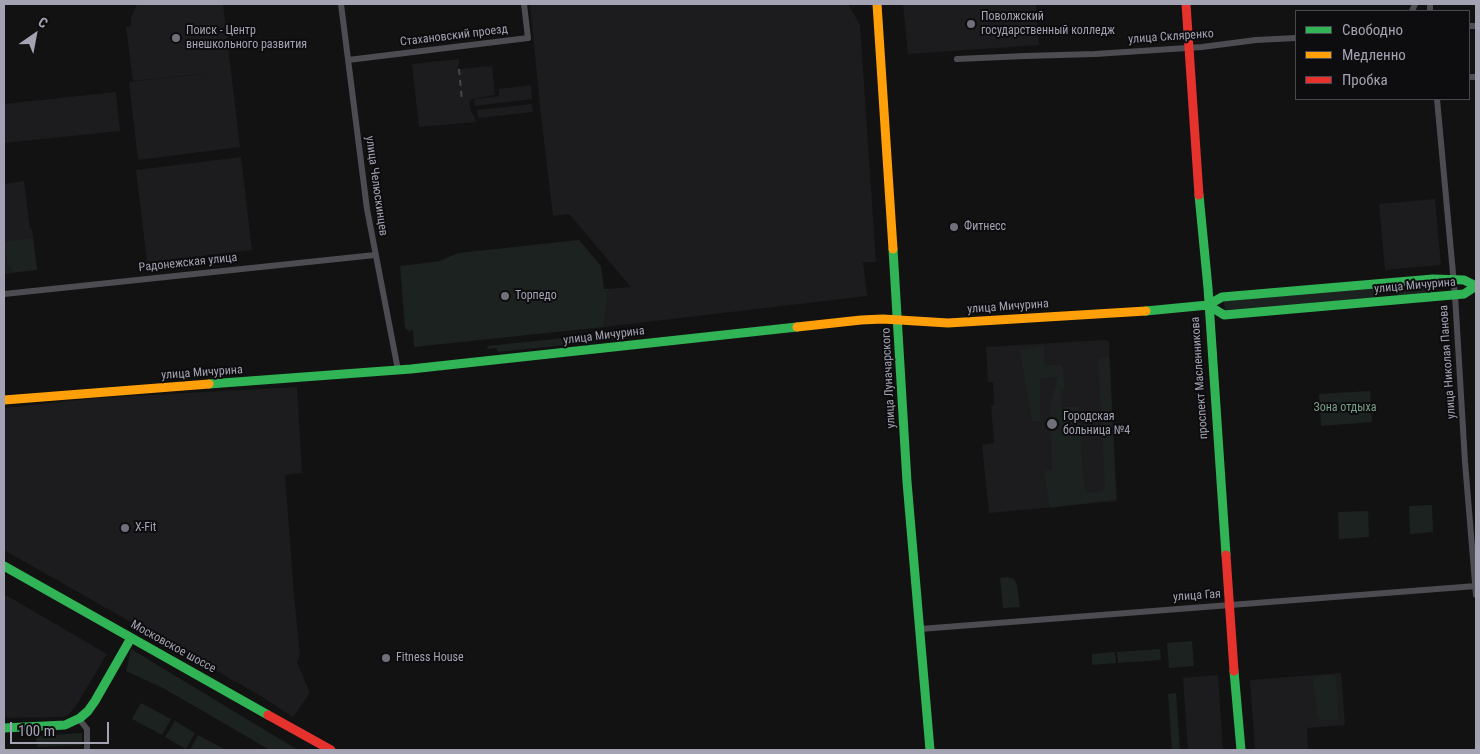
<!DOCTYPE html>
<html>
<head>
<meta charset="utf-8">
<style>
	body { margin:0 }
	#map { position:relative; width:1480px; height:754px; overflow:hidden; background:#121212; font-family:"Roboto Condensed",sans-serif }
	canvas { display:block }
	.frame { position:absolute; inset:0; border:5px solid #a3a3b3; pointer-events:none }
	.legend { position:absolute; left:1295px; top:10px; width:175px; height:90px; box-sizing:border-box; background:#0d0c0e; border:1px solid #494850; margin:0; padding:6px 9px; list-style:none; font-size:15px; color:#a3a3b3 }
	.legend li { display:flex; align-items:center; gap:10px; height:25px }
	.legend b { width:25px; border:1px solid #494850 }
	.north { position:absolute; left:10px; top:10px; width:50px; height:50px; -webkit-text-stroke:4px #0d0c0e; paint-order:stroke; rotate:33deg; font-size:14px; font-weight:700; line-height:20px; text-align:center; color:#a3a3b3 }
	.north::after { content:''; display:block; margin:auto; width:18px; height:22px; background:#a3a3b3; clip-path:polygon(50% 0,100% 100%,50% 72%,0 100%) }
	.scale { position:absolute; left:10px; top:722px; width:99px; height:22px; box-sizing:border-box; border:2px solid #a3a3b3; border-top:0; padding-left:6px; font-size:15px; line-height:18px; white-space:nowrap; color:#a3a3b3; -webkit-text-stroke:4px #0d0c0e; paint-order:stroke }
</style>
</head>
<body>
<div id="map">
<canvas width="1480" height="754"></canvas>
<div class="frame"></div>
<ul class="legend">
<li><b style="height:6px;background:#30b455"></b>Свободно</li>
<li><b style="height:6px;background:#ff9f0a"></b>Медленно</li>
<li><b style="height:6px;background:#e5322d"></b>Пробка</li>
</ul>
<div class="north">С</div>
<div class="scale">100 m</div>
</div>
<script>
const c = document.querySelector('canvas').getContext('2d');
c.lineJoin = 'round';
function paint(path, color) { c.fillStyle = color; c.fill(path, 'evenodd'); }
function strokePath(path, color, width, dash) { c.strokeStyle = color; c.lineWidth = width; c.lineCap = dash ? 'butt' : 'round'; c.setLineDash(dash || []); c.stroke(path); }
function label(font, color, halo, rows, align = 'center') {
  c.font = font + ' "Roboto Condensed",sans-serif'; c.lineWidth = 4; c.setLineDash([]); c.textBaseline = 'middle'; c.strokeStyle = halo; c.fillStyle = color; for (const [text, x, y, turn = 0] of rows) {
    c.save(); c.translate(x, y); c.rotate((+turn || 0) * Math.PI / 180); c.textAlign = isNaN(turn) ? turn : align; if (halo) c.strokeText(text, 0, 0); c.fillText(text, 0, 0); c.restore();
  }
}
paint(new Path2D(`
	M137,4H223L240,147L138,160L129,82L212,73L133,81L126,27L131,26V18Z
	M530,4H848L860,25L876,262H863L867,296L604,327L608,289L631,287L569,214L553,216L541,116Z
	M903,4H1036L1039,45L908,54Z
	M459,59V64L457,67L460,69L492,66L495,95L472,99L469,103L472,114L474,115L476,122L419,127L412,64Z
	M531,85L532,99L475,106L474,99L499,96V89Z
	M116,92L120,131L4,143V104Z
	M532,104L533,112L478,118L477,110Z
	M241,157L252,250L147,262L136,170Z
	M24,181L30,229H32L37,270L4,274V184Z
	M1435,199L1441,265L1385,270L1379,204Z
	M1104,340L1109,341L1117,501L989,513L982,445L994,443L991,405H994L993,382H988L986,347Z
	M297,387L302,473L285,475L294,595L300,656L297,662L310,693L293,717L259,695L4,550V408L98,398Z
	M4,594L107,654L76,706L68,715L62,717L4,718Z
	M1341,673L1345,725L1307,728L1308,750H1255L1250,680Z
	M1218,675L1223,750H1188L1183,678Z`), '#1c1c1e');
paint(new Path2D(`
	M33,238L37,270L12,272L11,267H8L4,242Z
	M579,240L601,266L604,289H608L604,327L414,347L413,330L408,331L405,328L400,266L440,261L458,253Z
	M1430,283L1435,285L1437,288L1436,291L1432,293L1398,296L1395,294L1394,288L1397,285Z
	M1371,287L1375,289C1378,294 1377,296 1373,300L1225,311L1224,301Z
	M613,333L614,340L498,352L496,348L488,349L487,346Z
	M1044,346L1045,365H1062L1065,389L1061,392V407H1078L1084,487L1087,493L1102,491L1105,486L1098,359L1109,356L1116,499L1050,508L1044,471L1052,470L1050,405L1058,377L1040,378V421H1032L1020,350Z
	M1370,391L1372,422L1321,426L1319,394Z
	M1432,505L1433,532L1410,534L1409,506Z
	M1368,511L1369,537L1339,539L1338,512Z
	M1007,577L1014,579L1017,585L1020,607L1003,608L1000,578Z
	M1192,641L1194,666L1169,668L1167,643Z
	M131,649L298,750H270L163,688L126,671Z
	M1160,649L1161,660L1118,663L1117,652Z
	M1115,652L1116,663L1092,665V654Z
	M1333,675L1336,678L1339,719L1337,720H1320L1318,717L1313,679L1317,676Z
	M1176,693L1180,750H1172L1168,694Z
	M141,703L171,719L162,735L132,719Z
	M175,721L195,733L186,749L165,737Z
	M82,733V745L37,747L36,736Z
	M198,735L226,750H190Z`), '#1c221f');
strokePath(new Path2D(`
	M341,4L367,209L398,370
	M1430,4V11
	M1412,11L1415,4
	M1469,26H1476
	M957,59L1025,56L1095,54L1202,47L1256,40L1296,38
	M348,60L528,38L524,4
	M1469,77H1476
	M1437,99L1455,295L1465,462L1476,595
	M4,294L375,255
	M920,629L1476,586
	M79,719L87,729V750`), '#4c4c52', 6);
strokePath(new Path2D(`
	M1199,195L1208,288L1226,555
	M893,249L907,482L930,750
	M1208,305L1224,315L1464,294L1476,286
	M1146,311L1208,305L1222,297L1433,279L1464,280L1476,286
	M209,384L411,369L797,327
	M4,566L268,715
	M1234,671L1241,750
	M4,728L65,725L80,718L88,711L95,701L131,638`), '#30b455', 9);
strokePath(new Path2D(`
	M877,4L893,249
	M797,327L861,320L883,319L948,323L1146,311
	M4,400L209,384`), '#ff9f0a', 9);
strokePath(new Path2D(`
	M1186,4L1199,195
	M1226,555L1234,671
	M268,715L331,750`), '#e5322d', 9);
strokePath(new Path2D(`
	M459,69L462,101`), '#48474c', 2, [6, 5]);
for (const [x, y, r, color] of [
	[971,24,5,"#70707b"],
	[176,38,5,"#70707b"],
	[954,227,5,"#70707b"],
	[505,296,5,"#70707b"],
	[1052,424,6,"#70707b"],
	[125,528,5,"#70707b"],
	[386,658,5,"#70707b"]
]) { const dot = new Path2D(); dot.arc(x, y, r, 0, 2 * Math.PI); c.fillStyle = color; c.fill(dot); strokePath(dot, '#0d0c0e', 2); }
label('12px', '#a3a3b3', '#0d0c0e', [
	["Поволжский",981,17],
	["государственный колледж",981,31],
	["Поиск - Центр",186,31],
	["внешкольного развития",186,45],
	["Фитнесс",964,227],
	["Торпедо",515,296],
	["Городская",1063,417],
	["больница №4",1063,431],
	["X-Fit",135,528],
	["Fitness House",396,658]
], 'left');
label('12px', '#a3a3b3', '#0d0c0e', [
	["Стахановский проезд",454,36,-7],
	["улица Скляренко",1171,37,-4],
	["улица Челюскинцев",376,186,82],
	["Радонежская улица",188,263,-6],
	["улица Мичурина",1415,286,-5],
	["улица Мичурина",1008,307,-4],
	["улица Мичурина",604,336,-7],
	["улица Николая Панова",1448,362,-94],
	["улица Мичурина",202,373,-4],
	["улица Луначарского",889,378,-93],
	["проспект Масленникова",1200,378,-94],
	["улица Гая",1197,596,-4],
	["Московское шоссе",173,647,29]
]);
label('12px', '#799f88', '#0d0c0e', [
	["Зона отдыха",1345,408]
]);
</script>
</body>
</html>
